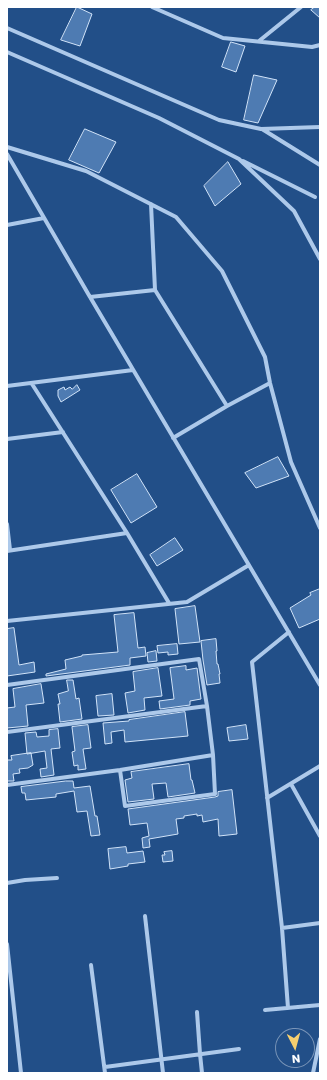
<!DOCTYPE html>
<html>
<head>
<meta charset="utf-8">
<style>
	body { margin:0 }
	#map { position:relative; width:327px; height:1080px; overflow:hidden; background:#224f88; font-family:Poppins,sans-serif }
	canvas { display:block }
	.frame { position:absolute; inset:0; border:8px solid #fff; pointer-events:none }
	.north { position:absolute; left:275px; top:1028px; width:40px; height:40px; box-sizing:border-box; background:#224f88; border:1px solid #7a95b8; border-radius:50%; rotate:174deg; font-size:11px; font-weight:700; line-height:16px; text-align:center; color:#fff }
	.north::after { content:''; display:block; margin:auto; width:14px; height:18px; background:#f6cf6f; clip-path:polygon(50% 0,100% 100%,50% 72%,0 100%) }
</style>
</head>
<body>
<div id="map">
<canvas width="327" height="1080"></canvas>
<div class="frame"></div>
<div class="north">N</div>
</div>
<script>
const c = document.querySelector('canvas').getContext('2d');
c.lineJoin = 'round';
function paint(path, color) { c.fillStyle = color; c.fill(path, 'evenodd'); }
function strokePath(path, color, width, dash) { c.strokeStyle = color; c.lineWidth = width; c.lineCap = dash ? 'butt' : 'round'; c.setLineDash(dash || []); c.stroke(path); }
const building = new Path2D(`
	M77,7L92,14L80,46L61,40Z
	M315,7H320V18L311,10Z
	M231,42L245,46L236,72L222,67Z
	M254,75L277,80L258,123L244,120Z
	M85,129L116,142L99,173L69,160Z
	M228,162L241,184L215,206L204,186Z
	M77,385L80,390L61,402L58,396V390L64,387L65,390L70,387L72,389Z
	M278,457L289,476L256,488L245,473Z
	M137,474L157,507L131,523L111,490Z
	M175,538L183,550L157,566L150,555Z
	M320,589V619L299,628L290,608L311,595L310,593Z
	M195,606L200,642L179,644L175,609Z
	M134,613L138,648L145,647L146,656L130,658V665L46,676V674L66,669L65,660L82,656V655L118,652L114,615Z
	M14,628L19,665L34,662L35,672L7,676V629Z
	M216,639L217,651H216L217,664H218L220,674H219L220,683L207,685L203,660L201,641Z
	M177,644L178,654L168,655V652L158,653L157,646Z
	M156,651L157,661L148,662L147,653Z
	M186,666V670L197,668L201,699L190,701V705L160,709L159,701L174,699L170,668Z
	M158,668L162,696L144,698L145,710L128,713L125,693L135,691L133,672Z
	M67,680H73L76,699L79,698L82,719L60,722L58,704H60L58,694L68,691Z
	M41,684L44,703L26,705L28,726L7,728V708L15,707L13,689Z
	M112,694L114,715L98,716L96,696Z
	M185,712L188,736L125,742L124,730L111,732L112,743L105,744L103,723L129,721V720Z
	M88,725L91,748L83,749L86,769L78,770V765L74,766L72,752L75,751L72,727Z
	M246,725L248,739L229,741L227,728Z
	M58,729L60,748L51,749L54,775L41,777L40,769L47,768L45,751L27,754L25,733L36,732L37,737L49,736V730Z
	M31,753L33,765L28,768L19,769L20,773L13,774L14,781H7V760H12L11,756Z
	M189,764L191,780H192L195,793L168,797L166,783L152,784L154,799L128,802L125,780L132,778L131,772Z
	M66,781H73L74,788L90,786L95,816H97L100,835L91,836L87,811L77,812L74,791L56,794V797L26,800L25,793H22L21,787Z
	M232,790L237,834L219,836L218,819L203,822L202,815L197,816V814L184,816V818L176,819L178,834L149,839L150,847L143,848L142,838L149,836L147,823L130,825L128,809L215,797L218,796V792Z
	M126,847L127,853L143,851L145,862L128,864V866L110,869L108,849Z
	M172,851L173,861L163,862L162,855H165L164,852Z`);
paint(building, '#4e7bb2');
strokePath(building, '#d1e3f8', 1);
strokePath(new Path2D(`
	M152,7L223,38L312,47L320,45
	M7,28L219,120L261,129L320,127
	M259,41L301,7
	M7,52L159,118L239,159L294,211L320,259
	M262,129L320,165
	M7,147L86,171L176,217L222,271L265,357L270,383L291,462L320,528
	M7,154L90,297L320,685
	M243,161L315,197
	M151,204L155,290L227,406
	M7,225L44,218
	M90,297L155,290
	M32,384L127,533L169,603
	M7,386L133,370
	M173,438L227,406L270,383
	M7,439L63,432
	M7,524L10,550
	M7,551L127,533
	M7,621L187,602L249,565
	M7,685L199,659L207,706L7,732
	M120,770L125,806L215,794L213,755
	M291,784L320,836
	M7,785L120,770L213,755L207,706
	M267,798L320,766
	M7,883L25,880L57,878
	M145,916L163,1073
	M282,928L320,923
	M7,944L21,1073
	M91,965L105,1073
	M288,1008L282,928L252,662L289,632
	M265,1010L320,1005
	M197,1012L200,1054L202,1073
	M105,1067L239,1049
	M313,1073L320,1039`), '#adc9ea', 4);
</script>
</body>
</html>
